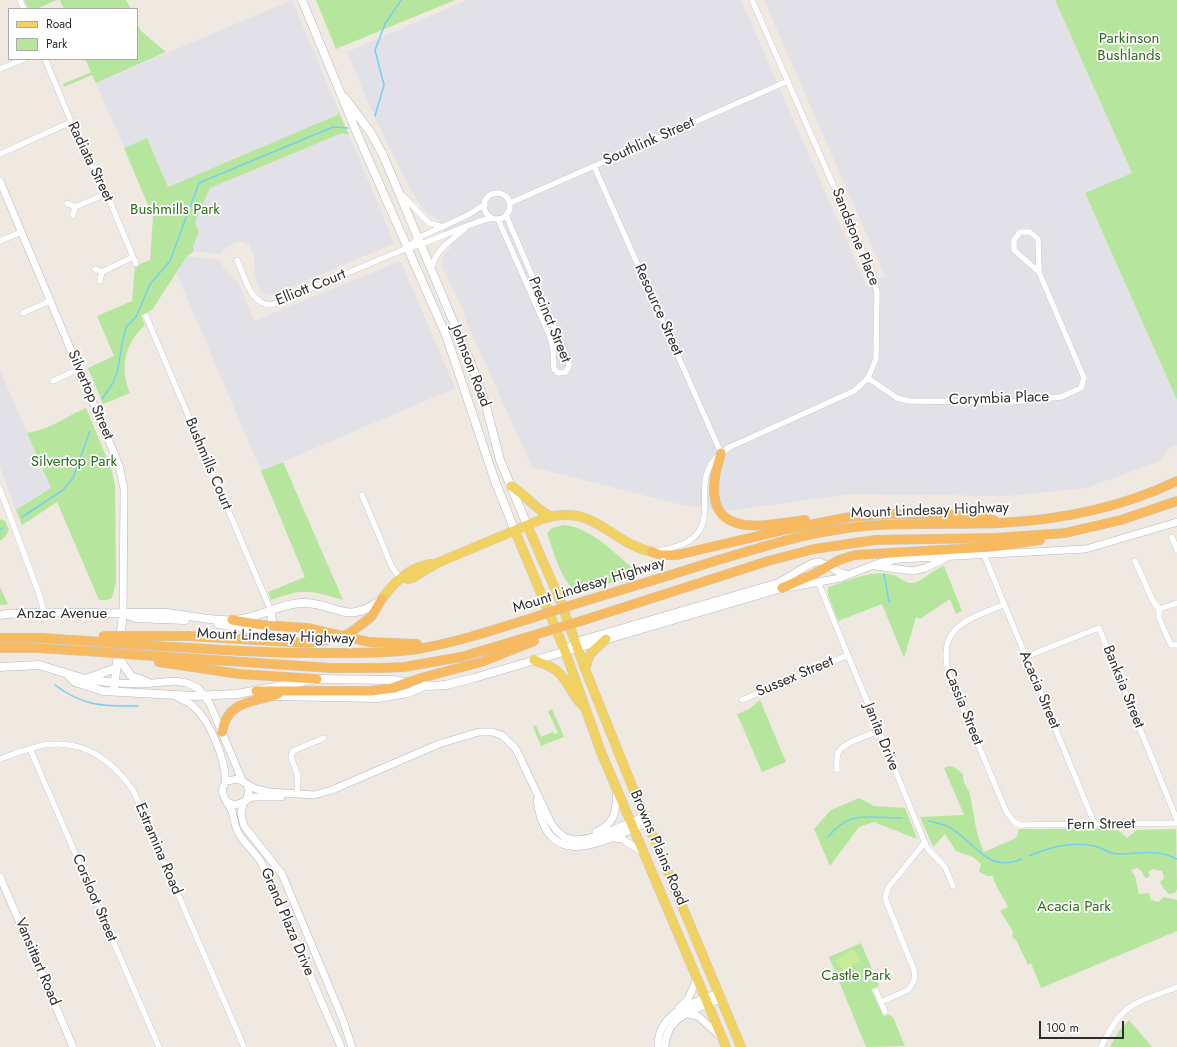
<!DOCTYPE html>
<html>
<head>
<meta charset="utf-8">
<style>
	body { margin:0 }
	#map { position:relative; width:1177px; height:1047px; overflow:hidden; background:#efe9e1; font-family:Jost,sans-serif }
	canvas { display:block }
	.legend { position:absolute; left:8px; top:8px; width:130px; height:52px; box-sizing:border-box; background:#fff; border:1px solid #ababab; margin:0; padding:5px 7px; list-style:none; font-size:12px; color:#2e2e2e }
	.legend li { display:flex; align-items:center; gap:8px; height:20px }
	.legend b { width:20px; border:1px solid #ababab }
	.scale { position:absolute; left:1039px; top:1021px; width:85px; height:18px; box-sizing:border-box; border:2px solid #2e2e2e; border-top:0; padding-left:5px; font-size:12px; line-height:14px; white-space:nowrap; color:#2e2e2e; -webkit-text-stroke:3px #fff; paint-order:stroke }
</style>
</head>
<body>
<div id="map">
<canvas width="1177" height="1047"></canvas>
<ul class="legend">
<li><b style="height:5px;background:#f2d163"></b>Road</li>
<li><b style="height:11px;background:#b6e59e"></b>Park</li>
</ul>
<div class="scale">100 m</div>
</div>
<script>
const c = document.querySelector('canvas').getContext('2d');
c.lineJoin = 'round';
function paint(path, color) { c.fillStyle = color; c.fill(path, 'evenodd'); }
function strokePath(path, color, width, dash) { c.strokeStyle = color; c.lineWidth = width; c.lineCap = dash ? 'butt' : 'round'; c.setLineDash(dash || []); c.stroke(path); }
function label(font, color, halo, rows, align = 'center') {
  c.font = font + ' Jost,sans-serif'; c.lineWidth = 3.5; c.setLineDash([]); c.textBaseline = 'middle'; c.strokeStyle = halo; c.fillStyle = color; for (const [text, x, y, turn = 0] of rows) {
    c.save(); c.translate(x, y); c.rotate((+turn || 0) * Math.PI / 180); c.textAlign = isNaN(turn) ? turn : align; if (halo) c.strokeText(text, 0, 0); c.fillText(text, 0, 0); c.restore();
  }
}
paint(new Path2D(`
	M292,0L338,110V115L168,187L147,138L124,148L96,83Z
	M467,0H741L866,285L885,276L764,0H1055L1132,173L1085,193L1177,400V445L1169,448L1160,461L1086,488L1006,496L850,494L727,511L678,504L532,467L466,321L462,307L442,267V261L444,254L451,248L438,219L428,214L419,203L405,179L370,107L347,52Z
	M342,133L349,135L393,240V244L270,296L261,293L255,277L254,256L250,246L243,242H236L225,248L221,254L194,251L193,247L199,232L195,222L210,188Z
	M187,256L220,260L225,270L239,284L254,321L398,262H401L455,388L261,471L176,272Z
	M0,370L51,488L16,510L0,467Z`), '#e3e1e8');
paint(new Path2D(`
	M24,0H57L36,9H29Z
	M60,0H126L131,9H64Z
	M316,0H455L336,49Z
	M1055,0H1177V400L1085,193L1132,173Z
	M137,24L141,31L166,52L96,83L92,75L64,87L63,84L91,72L85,59H137Z
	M338,110L349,135L342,133L210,188L195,222L199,232L193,247L194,251L187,256L152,310L141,315L145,325C125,343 119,368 130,393L103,404L88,368L114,356L97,316L132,301L135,266L150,260L153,217L124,148L147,138L168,187L335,116L338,115Z
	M86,408L111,468L115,486L116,582L112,598L107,600H99L57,502L22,525L16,510L51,488L27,433C53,428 63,418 86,408Z
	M283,462L343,600C310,590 304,588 271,600L268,592L305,577L261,471Z
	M2,519L5,521L9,530L5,537L0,541V520Z
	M563,525C591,527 614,553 635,570L644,567L648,569V572L580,592C562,588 553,549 547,533L552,528Z
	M944,566L962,611L956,614L950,599L920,619L916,617L904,658L882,604L838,621L828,595V587C847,581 870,570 890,574C898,575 905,584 912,583C921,583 933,569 944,566Z
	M0,587L8,604L0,605Z
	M760,700L786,762L762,772L737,714L749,709Z
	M552,709L564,737L541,746L533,727L536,725L541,737L553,732L554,734L558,733L548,711Z
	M950,766L956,768L963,774C963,786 967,785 970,794C974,813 975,834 984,852L1016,838L1019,829H1106L1119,831L1127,838L1137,830L1176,829L1177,889L1175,893L1169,894L1164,889L1160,882L1164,878L1162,871L1153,869L1148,872L1150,875L1148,878L1144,877L1143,873L1138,868L1131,870L1135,876L1139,894L1149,893L1151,900L1158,902L1164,897L1177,900V931L1041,988L1031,963L1028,965L1016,940L1012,937L1013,931L1000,911L1008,907C1003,896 994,885 993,876H987L979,872L981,864L973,857L956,851L945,834L933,847L920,817L964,815L944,768Z
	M859,798L874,806L905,808L917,839L874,822L859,827L830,866L814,829L831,810Z
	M861,943L879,986L871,989L883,1016L889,1015L893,1017L905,1046L866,1047L829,957Z
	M1129,1020L1152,1047H1110L1118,1032Z`), '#b6e59e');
paint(new Path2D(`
	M853,949L860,960L843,971L836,960Z`), '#c9ec9a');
strokePath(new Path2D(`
	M375,116L384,85L375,50L385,24L401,0
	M102,399L113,383L118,369L122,344L126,327L136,317L150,284L170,261L199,183L333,127L348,128
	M22,517L63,490L73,478L90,431
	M0,530L3,528
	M884,574L889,602
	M55,685C84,707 104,706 138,706
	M929,821C935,823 942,824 947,826C975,840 985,874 1022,859
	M828,837C851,808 871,819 902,818
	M1029,856C1051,847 1070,841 1094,846C1104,848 1107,854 1120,854C1142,854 1155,848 1177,859`), '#75cff0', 1.5);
const minor = new Path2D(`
	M20,0L24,9
	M45,59L87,160L98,173L136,264
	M0,69L24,59
	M0,154L71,122
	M594,166L721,453
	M484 206a13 13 0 1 1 26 0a13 13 0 1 1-26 0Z
	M402,195L429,223L443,227
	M67,203L75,207L73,215
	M510,203L788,81
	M75,207L106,194
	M498,219L550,337L553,348L554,369L558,373L566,372L569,366V362L506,215
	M0,241L21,232
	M407,248L418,238L468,215L485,204
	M237,260C245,277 250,304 271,305L407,248C436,241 462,225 492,218
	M95,269L102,272L100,281
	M431,269C436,248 453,240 467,226
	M102,272L133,257
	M23,313L50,301
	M146,316L271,611
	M868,378L897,398L909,401L1011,402L1061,397L1081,388L1084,378L1039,272L1038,239L1030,232H1020L1014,240V250L1039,272
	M53,381L79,369
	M0,489L39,594L44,612
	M362,495L392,567L397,574L402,577
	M1172,537L1177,550
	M654,552C666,549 678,548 689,541C725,517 681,475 730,447L854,391L868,378L876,359L877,292L874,278L752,0
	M984,555L1095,825
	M1135,561L1153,601L1159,609V618L1171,645H1177
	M818,582L927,848L945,867L953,886
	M1003,605C966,620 936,627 949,675L1006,811L1013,821L1020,825L1177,823
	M1159,609L1177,603
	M1025,657L1099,628L1177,820
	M742,700L848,655
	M30,749L159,1047
	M0,759C14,754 29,748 44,745C83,739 112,760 133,790L244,1047
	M837,770C837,764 836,756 839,751C845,742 869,735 879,731
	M297,794L298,776L291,757L293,751L324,738
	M876,991L885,1012
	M881,1002L908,990L913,983L915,978L914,970L885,898L888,888L925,842
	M1101,1047C1107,1036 1112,1024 1121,1015C1134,1000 1159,995 1177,987`);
const tertiary = new Path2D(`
	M0,181L119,465L124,489L123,614
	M875,566L913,571L925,568L946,558
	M792,587L840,578L879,563L899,559L1086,549L1177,522
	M565,651L575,642L581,640L777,583C788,579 811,560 820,562C829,565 834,572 846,574
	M115,683L142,684L175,681L187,683L199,689L210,704L242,780
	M175,696C182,699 189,702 194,707C211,722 227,763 225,784
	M247,799L253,797H281
	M537,800C547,875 603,841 647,823
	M227,802L235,805L246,801L249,791L247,784
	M243,803L241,814L244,826L282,874L343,1020L352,1047
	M596,832C617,822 615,812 617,791
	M613,838L622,839L644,853
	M0,877L73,1047
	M679,1008L688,999L697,979
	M688,1014L698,1016L722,1038
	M341,1047L262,864C256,852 242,843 237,830C234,823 234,815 231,809C226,799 217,792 227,781L238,779L256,789L269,792L314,795L332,790L439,744L479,732H493L503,736L516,749L550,821C555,830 561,837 570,839C587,844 628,823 645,816
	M658,1047C657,1013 692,1003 718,993
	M665,1047C665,1017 697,1008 721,999`);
const secondary = new Path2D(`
	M302,0L359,138L446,335L495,481L515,531
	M345,98L371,133L383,155L472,366L486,406L500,460L527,525
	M125,614L136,618L185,620
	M0,615C31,611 63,613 94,613C119,614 142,612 167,613C187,615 214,622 233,620C258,619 278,604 301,603C338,602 343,627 381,600
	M218,624L261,631L267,628L272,621L271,611
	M117,656L131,676L147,682
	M0,667L39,665L85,679L115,683
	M67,674L75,682L103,691L194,696L237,694L317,679L393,680L430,686L446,685L474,678L782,588
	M86,679L116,668
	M114,688L123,614
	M273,696L378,698L408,693L424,686`);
const primary = new Path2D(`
	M511,486C525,494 535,509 550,516
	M527,525L560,600L585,669L632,786L741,1047
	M515,531L565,651L601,752L726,1047
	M402,577L408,579L414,577L437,563L542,519C595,502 608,542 652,552
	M382,599C394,582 410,567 431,564
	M534,660C541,664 550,665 557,671C568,680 571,694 582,705
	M585,669L590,654L606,639`);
const trunk = new Path2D(`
	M721,453C719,461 716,469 715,477C706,541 766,525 805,520
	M652,552L661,555H677L788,529L850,517L890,514H936L983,516L995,521
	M782,588L812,575L839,560L855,555L992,547L1040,540
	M575,604C621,590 668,576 715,561C756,549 798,535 841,529C894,521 947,525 999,523C1060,520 1123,507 1177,481
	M232,620L262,625L308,628L369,642L417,644
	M581,621L768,561L814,549L875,540L995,538L1065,533L1121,520L1177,501
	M350,633L371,617L382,599
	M141,636H189L308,643L338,638
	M0,638H42L102,642
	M140,645C206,649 271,654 337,653C364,653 392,653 418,649C458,642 497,629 535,617
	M0,648H37L101,652
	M139,655L332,668H381L404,667L461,657L541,633
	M159,662L239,674L317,679
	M421,678L481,662L534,641
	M256,691H371L393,688
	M222,732C227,700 253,703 278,694`);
strokePath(minor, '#b4b7c1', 6);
strokePath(tertiary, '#b4b7c1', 8);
strokePath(secondary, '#b4b7c1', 9);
strokePath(primary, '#c9c9c9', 10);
strokePath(trunk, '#c9c9c9', 10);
strokePath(minor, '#fff', 5.5);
strokePath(tertiary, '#fff', 7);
strokePath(secondary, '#fff', 8);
strokePath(primary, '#f2d163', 9);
strokePath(trunk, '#f8ba60', 9);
const trunkBridge = new Path2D(`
	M535,617L575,604
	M541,633L581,621
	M103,636H141
	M338,638L350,633
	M102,642L140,645
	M101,652L139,655
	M393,688L421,678`);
strokePath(trunkBridge, '#c9c9c9', 10, []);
strokePath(trunkBridge, '#f8ba60', 9);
label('15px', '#2c6e1b', '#fff', [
	["Parkinson",1129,39],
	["Bushlands",1129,56],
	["Bushmills Park",175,210],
	["Silvertop Park",74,462],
	["Acacia Park",1074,907],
	["Castle Park",856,976]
]);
label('15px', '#2e2e2e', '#fff', [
	["Southlink Street",649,142,-24],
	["Radiata Street",90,162,64],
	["Sandstone Place",855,237,68],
	["Elliott Court",311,288,-22],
	["Resource Street",658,310,66],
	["Precinct Street",549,320,68],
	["Johnson Road",470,366,69],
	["Silvertop Street",90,395,67],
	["Corymbia Place",999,399,-2],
	["Bushmills Court",208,464,67],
	["Mount Lindesay Highway",930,511,-2],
	["Mount Lindesay Highway",589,586,-17],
	["Anzac Avenue",62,614],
	["Mount Lindesay Highway",276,637,2],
	["Sussex Street",795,677,-23],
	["Banksia Street",1123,687,68],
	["Acacia Street",1039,690,67],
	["Cassia Street",963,707,68],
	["Janita Drive",881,737,68],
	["Fern Street",1101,825,-1],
	["Browns Plains Road",658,848,67],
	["Estramina Road",158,849,67],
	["Corsloot Street",94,898,67],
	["Grand Plaza Drive",287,922,67],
	["Vansittart Road",37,962,67]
]);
</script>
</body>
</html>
